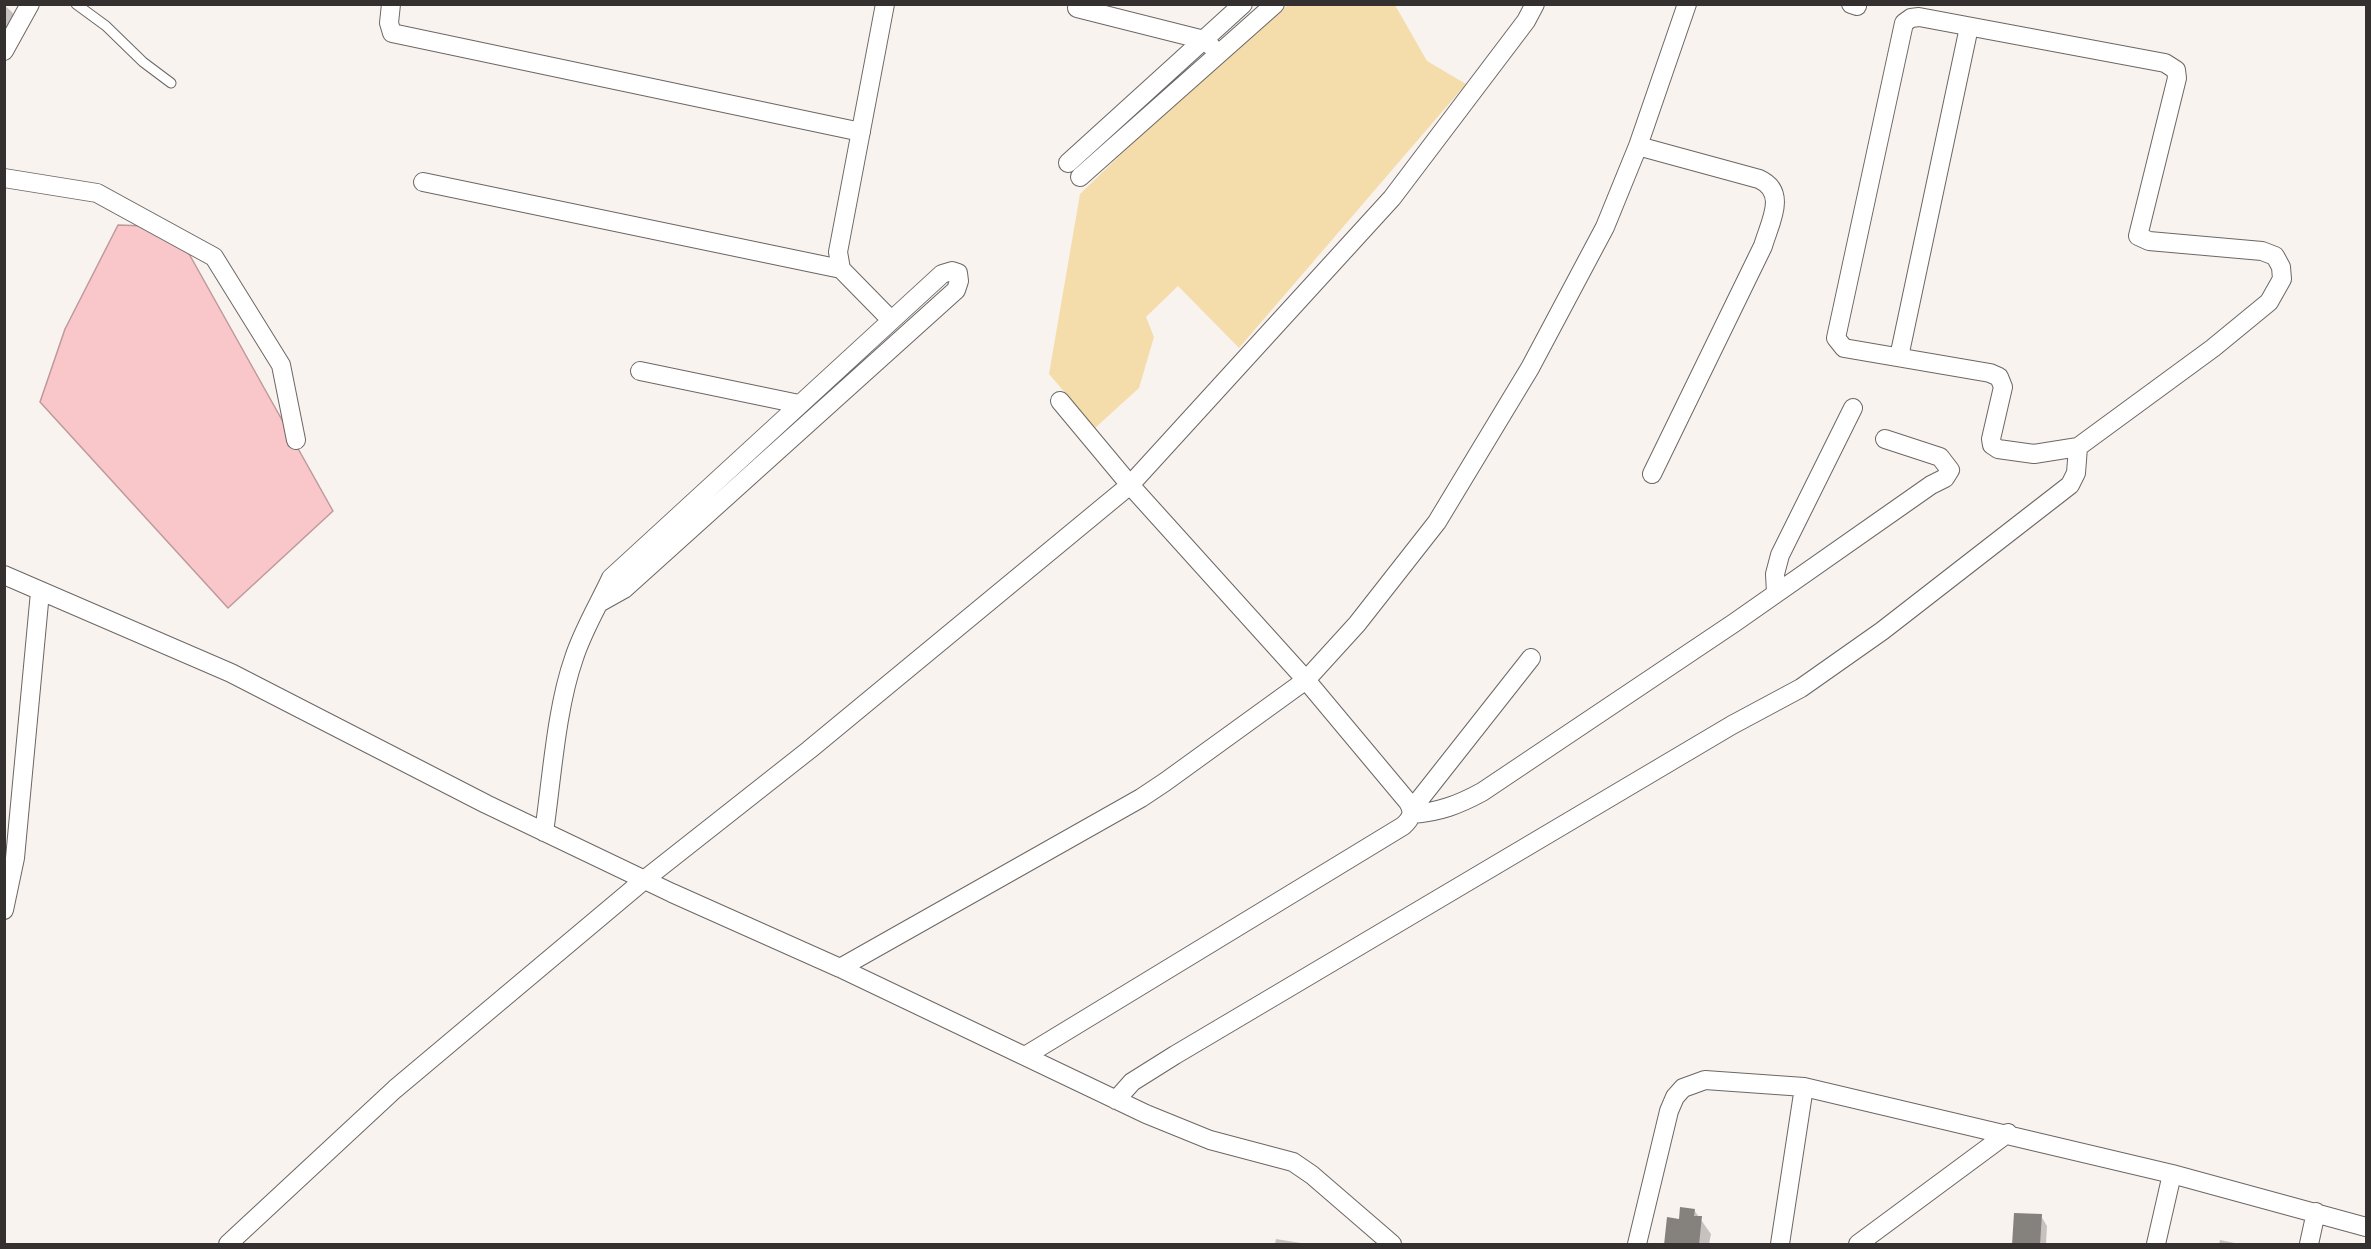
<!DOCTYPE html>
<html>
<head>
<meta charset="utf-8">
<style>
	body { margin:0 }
	#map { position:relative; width:2371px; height:1249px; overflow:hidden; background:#f9f3f0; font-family:"DM Sans",sans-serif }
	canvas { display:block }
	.frame { position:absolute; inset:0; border:6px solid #33302f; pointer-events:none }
</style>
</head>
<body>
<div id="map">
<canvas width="2371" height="1249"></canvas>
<div class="frame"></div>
</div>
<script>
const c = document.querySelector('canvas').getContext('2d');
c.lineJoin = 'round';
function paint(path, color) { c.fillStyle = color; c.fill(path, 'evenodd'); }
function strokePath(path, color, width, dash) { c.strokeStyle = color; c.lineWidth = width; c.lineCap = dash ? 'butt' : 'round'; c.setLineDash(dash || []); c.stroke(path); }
paint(new Path2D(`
	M1288,5H1395L1427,61L1466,84L1239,348L1178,286L1146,317L1154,337L1139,388L1095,428L1049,374L1080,194L1206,72Z`), '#f4ddab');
const water = new Path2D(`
	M118,225L174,227L333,511L228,608L40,402L65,329Z`);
paint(water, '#f9c6c9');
strokePath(water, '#be999b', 1.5);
paint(new Path2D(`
	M4,5L12,12L21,28L4,58Z
	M1694,1210L1711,1234L1709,1244H1665L1680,1221Z
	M2041,1216L2047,1226L2046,1244H2014Z
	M1276,1239L1307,1244H1275Z
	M2220,1240L2240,1244H2219Z`), '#0003');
paint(new Path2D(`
	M1680,1207L1695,1209L1694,1216H1702L1699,1245H1664L1667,1217L1679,1219Z
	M2014,1213L2042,1214L2040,1245H2012Z`), '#85817d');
const lane = new Path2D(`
	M76,4L106,26L143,62L171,83`);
const street = new Path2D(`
	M391,4L389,23L392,33L861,132
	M885,4L838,252L841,269L891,320
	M1851,4L1857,6
	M1077,8L1204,40L1211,46
	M1919,17L2165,63L2176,70L2177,78L2138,236L2149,241L2262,251L2275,256L2281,267L2282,279L2269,302L2213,348L2078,447L2034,454L1998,449L1992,445L1991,439L2003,387L1999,377L1990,373L1844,348L1836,338L1904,23L1911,18Z
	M4,51L30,4
	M1638,146L1759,179C1788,192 1770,222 1763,246L1652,474
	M1068,163L1243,4
	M1080,177L1275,4
	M4,178L97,193L214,257L281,365L296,440
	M423,182L841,269
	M1899,357L1969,27
	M640,371L799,404
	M4,575L231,673L486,804L672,893L840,968L1146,1114L1210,1140L1293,1162L1312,1175L1392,1244
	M1776,593L1775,574L1780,555L1853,408
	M1412,809L1531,658
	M1412,814C1439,812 1458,805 1482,792L1734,623L1931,485L1945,478L1950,470L1940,457L1885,439
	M544,832C552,778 556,709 574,658C583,630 599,604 611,578L942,274L952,271L958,273L959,281L956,290L624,589L599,603
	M4,910L15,858L40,592
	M840,968L1141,798L1165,782L1306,680L1357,624L1437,522L1530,368L1605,227L1638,146L1687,4
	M1025,1056L1403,826C1412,818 1414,812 1408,802L1306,680L1130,485L1060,401
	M1116,1100L1132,1082L1175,1055L1732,725L1801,688L1882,631L2070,485L2076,473L2078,447
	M228,1244L395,1089L644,880L809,750L1130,485L1392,198L1526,21L1535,4
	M1637,1244L1669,1111L1675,1097L1683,1088L1705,1080L1804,1087L2172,1174L2366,1227
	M1780,1244L1804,1087
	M1858,1244L2008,1133
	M2156,1244L2172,1174
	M2309,1244L2316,1212`);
strokePath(lane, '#6c6764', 11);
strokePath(street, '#6c6764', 20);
strokePath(lane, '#fff', 9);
strokePath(street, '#fff', 18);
</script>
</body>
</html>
